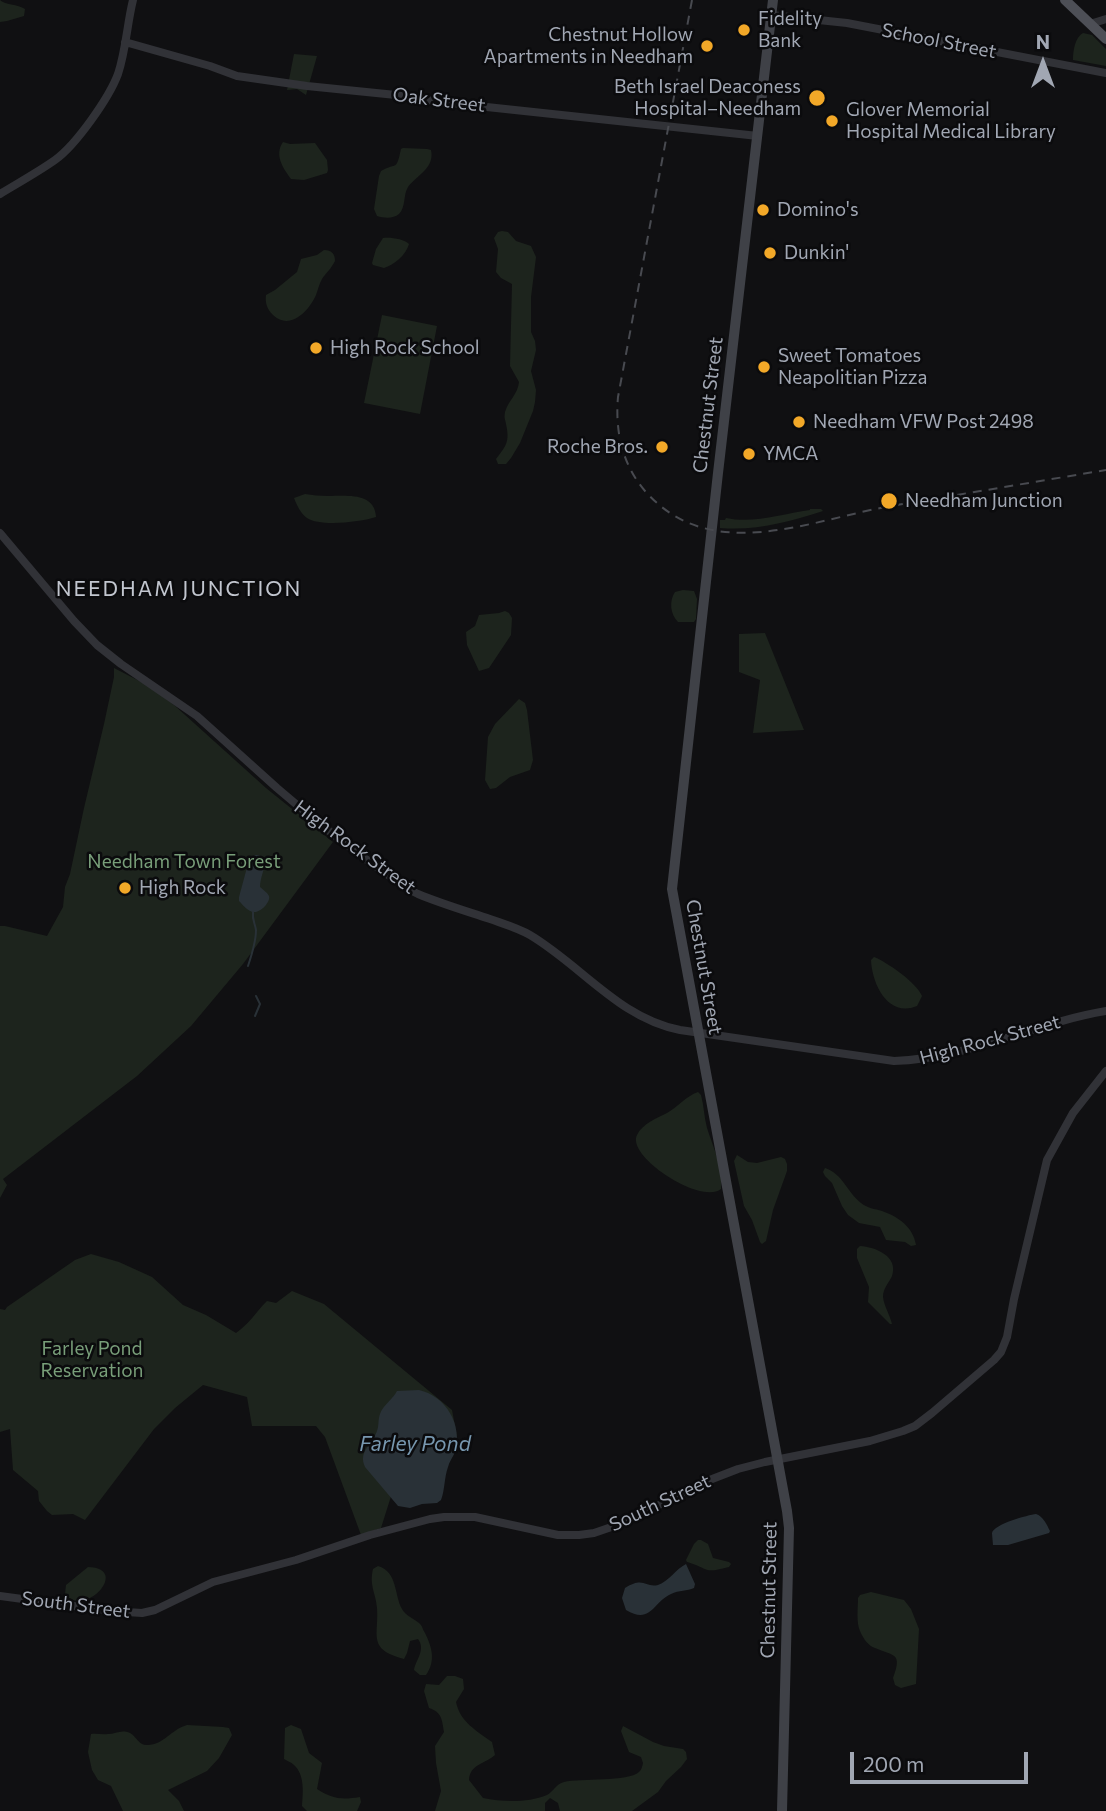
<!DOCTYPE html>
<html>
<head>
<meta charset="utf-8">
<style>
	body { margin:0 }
	#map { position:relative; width:1106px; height:1811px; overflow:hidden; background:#101012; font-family:Commissioner,sans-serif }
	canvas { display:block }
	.north { position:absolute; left:1008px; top:28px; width:70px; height:70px; -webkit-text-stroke:5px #0b0b0d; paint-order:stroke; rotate:0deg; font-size:19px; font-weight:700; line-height:28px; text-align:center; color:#a1a7b3 }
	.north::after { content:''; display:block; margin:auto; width:24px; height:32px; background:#a1a7b3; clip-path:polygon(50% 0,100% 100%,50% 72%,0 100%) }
	.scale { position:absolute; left:850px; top:1752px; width:178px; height:32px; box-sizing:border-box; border:4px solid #a1a7b3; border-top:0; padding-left:9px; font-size:21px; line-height:24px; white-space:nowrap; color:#a1a7b3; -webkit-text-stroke:5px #0b0b0d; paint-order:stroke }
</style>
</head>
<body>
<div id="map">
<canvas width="1106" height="1811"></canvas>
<div class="north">N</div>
<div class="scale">200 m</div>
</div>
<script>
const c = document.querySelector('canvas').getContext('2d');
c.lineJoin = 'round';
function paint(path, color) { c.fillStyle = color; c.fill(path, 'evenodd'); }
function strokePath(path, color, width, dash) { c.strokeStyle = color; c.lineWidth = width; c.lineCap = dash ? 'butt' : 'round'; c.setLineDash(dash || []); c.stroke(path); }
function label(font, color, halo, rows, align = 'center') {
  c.font = font + ' Commissioner,sans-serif'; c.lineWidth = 5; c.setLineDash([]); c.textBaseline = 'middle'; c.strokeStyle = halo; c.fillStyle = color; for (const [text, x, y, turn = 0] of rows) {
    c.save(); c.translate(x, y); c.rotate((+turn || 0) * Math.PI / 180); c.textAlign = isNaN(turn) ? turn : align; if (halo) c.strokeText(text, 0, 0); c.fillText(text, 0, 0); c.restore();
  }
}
paint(new Path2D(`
	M0,0C4,5 18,4 25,9L24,16L7,21L0,22Z
	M1083,33L1092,35L1106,49V66L1073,60C1073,51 1075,37 1083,33Z
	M294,54L317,56L306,95L297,89L287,90Z
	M283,142L290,144L315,143L327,160L328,170L327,173L304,180L291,179C283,168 274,155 283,142Z
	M403,148L427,149L431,150C435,168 417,175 408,187C403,195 406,207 399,214C393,219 384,218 377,216L374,209L379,176L381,171C398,162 396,171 401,149Z
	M502,231L508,232L516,241L531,246L536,257L531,297V332L535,341L536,350L531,371L536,390L535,402L533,411L520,443L511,458L506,464H498L496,459C506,446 510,442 506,424C505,418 504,419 505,412C508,401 518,394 519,382L510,366L512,284L501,278L496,272L498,249L494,238L498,232Z
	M383,238C391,237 404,239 409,244C406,255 394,265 384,268L373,265L372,263L376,249Z
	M324,250C332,250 335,254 335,261C331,269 326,273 322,279C319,284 318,290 316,295C309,311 290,331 273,315C267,309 265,303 266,295L275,290L297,272L301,259L317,255Z
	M382,315L437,326L420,414L364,403Z
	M305,494C312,495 320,496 328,496C346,496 375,492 376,517C361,522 320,527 307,518C300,513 297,505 294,498Z
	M810,509H821L823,511C789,522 756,531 720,528V520H725L726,518C753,524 782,514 810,510Z
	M683,590L694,591L697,599L696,619L694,622H678C670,614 669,601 675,592Z
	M505,611L509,613L512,618L511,635L489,668L479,671L467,645L466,632L475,626L479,615L499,613Z
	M765,633L804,730L753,733L760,680L739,672V634Z
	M114,668L149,686L174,705L266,788L333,842L243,964L191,1026L137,1076L3,1179L7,1185L0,1198V926H5L47,936L63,907L65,887L70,874L84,808L104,724L114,677Z
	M519,699L525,703L527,710L533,760L530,770L510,777L496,788L490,789L485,780L488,737L495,724Z
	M874,957C887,962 917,983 922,996L917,1006C888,1018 872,984 871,960Z
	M698,1092L701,1095C704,1106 704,1117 707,1128C713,1147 723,1168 721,1189C700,1205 626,1156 637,1135C642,1124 657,1118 667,1113C678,1107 686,1096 698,1092Z
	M737,1155L748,1162L757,1163L781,1157L785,1159L787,1164V1171L773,1210L766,1241L762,1244L760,1242L752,1220L744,1206L734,1161Z
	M825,1168C843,1174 847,1192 861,1203C867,1208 875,1209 882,1211C899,1217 913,1227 916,1245L911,1246L905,1242L886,1240L880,1227L859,1223L848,1215L842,1206L832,1183L825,1176L823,1172Z
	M860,1246C875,1247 899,1256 892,1276C889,1283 883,1288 883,1297C884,1306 890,1315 892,1324H890L868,1302L869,1287L857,1258V1249Z
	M91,1254L119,1262L152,1277L183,1305L206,1315L236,1333C251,1322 255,1313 267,1301L276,1303L292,1291L324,1304L452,1410L458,1442L449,1443L393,1490L381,1528L361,1535L325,1437L316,1426H252L247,1397L203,1385L175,1408L154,1429L85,1520L73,1514L52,1515L47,1511L39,1501L38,1491L13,1470L10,1429L0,1432V1309L5,1310L7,1307L75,1260Z
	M698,1540H701L708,1544L713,1558L729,1562L731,1564L729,1567C702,1574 711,1569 687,1562L686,1560L694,1544Z
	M378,1566C398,1572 394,1595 402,1609C406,1616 413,1618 419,1623C423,1627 422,1628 425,1633C432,1647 436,1661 426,1675H420L414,1670C416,1659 426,1650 418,1639L410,1641L407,1653L404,1659C367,1649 379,1636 377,1608C376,1593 369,1586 373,1569Z
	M88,1567C131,1568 85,1619 65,1594L66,1585Z
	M871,1592L904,1600L911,1609L919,1629L916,1684L901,1688L895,1685L893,1678C903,1652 893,1656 875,1648C868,1646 863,1638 860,1631C856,1622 858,1608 858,1598L860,1595Z
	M447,1676H455L463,1679L464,1689L456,1702C460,1722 477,1731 492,1742L495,1755C485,1764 470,1764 469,1780L483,1798C502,1802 528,1803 547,1795C554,1791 556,1784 564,1782C581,1778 628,1782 639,1772C642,1769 642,1767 643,1763L641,1757L629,1752L621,1731L623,1726L653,1742L664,1746L683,1749L686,1752L687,1759L681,1767L666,1781L658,1792L632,1811H560L558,1803L550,1798L545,1803V1811H435L441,1791L436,1763L435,1746L444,1732C442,1720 442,1712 429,1708L424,1691L426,1684L439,1685Z
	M187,1725L223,1727L229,1728L232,1735L219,1758L207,1771L168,1790L179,1801L184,1811H123L111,1786L98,1780L92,1770L88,1752L91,1734C97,1733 102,1735 108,1734C116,1734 121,1729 130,1733C137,1737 139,1746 148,1745C163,1745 172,1729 187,1725Z
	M291,1725L301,1729L309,1753L322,1763L317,1789C333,1799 341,1800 360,1797L361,1802L357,1811H307L302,1806C303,1793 305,1775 294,1765C291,1762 287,1761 284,1759L285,1728Z`), '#1d241d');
paint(new Path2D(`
	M255,855H259L264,859C266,868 260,877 260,887C263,890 267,892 269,896C271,902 260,913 254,912C248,912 243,905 239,901V897L249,860Z
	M419,1390C446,1396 463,1425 455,1452C453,1457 449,1462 448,1467C444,1478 445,1490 441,1500L437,1503L422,1504L410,1508L398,1506L365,1467C358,1451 372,1445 377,1431C379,1426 378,1419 380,1414C383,1405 393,1399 397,1391Z
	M1036,1514C1043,1516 1047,1525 1050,1531L1049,1533L1008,1545H993C993,1544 992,1534 992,1533C994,1524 1028,1515 1036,1514Z
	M686,1564L695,1584L694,1588C687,1591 679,1590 671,1594C653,1602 651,1625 626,1610L622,1598L625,1588C644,1576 645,1588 658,1585C669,1581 676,1569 686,1564Z`), '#293137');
strokePath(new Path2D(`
	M248,966C252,954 256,942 256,930C255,923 252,920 253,912
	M255,1016L260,1004L256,996`), '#293137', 2);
strokePath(new Path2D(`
	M771,15L847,23L1106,73
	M1090,24L1106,19
	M125,42L210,66L237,76L307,86L396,95L440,102L758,136
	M0,194C18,183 38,172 55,160C76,145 109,98 118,74C126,50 127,24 133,0
	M0,533L74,621L97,645L121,664L197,716L277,788L316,821L371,863L408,889L418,894C442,904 466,911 490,919C504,924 518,928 530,935C582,966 619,1018 680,1030L894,1061C967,1059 1034,1023 1106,1011
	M0,1596L111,1611L142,1613L155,1610L213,1582L296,1560L370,1535L430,1519L444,1517H475L558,1535H579L594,1533L623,1523L707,1481L738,1469L765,1462L870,1441L903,1431L915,1426L932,1413L994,1360L1001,1352L1007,1337L1014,1299L1047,1160L1073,1113L1106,1071`), '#313237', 8);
strokePath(new Path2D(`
	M773,0L718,473L672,889L787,1511L789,1528L782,1811`), '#3f4147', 10);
strokePath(new Path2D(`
	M1065,0L1106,39`), '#4d4f56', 10);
strokePath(new Path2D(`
	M692,0L618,397C615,431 622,464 645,491C711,566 810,520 891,506C963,494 1034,482 1106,470`), '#484a50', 2, [9, 7]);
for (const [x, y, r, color] of [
	[744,30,7,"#f2a828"],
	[707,46,7,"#f2a828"],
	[817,98,9,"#f2a828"],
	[832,121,7,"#f2a828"],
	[763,210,7,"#f2a828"],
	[770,253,7,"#f2a828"],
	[316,348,7,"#f2a828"],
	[764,367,7,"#f2a828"],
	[799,422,7,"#f2a828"],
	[662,447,7,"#f2a828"],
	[749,454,7,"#f2a828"],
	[889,501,9,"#f2a828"],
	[125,888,7,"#f2a828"]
]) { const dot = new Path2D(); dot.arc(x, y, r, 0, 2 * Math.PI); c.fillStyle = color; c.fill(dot); strokePath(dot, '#0b0b0d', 2.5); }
label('19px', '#a1a7b3', '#0b0b0d', [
	["Fidelity",758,19],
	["Bank",758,41],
	["Chestnut Hollow",693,35,"right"],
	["Apartments in Needham",693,57,"right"],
	["Beth Israel Deaconess",801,87,"right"],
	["Hospital–Needham",801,109,"right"],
	["Glover Memorial",846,110],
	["Hospital Medical Library",846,132],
	["Domino's",777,210],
	["Dunkin'",784,253],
	["High Rock School",330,348],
	["Sweet Tomatoes",778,356],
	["Neapolitian Pizza",778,378],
	["Needham VFW Post 2498",813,422],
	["Roche Bros.",648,447,"right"],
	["YMCA",763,454],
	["Needham Junction",905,501],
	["High Rock",139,888]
], 'left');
label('19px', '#a1a7b3', '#0b0b0d', [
	["School Street",939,41,11],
	["Oak Street",439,100,7],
	["Chestnut Street",708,405,-83],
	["High Rock Street",355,847,36],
	["Chestnut Street",704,967,80],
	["High Rock Street",990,1040,-15],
	["South Street",660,1503,-25],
	["Chestnut Street",769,1590,-89],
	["South Street",76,1605,7]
]);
label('19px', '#789e79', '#0b0b0d', [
	["Needham Town Forest",184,862],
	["Farley Pond",92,1349],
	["Reservation",92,1371]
]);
c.letterSpacing = '2px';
label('21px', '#c2c6cf', '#0b0b0d', [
	["NEEDHAM JUNCTION",179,589]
]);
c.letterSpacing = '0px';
label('italic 21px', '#7797af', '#0b0b0d', [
	["Farley Pond",415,1444]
]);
</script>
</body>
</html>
